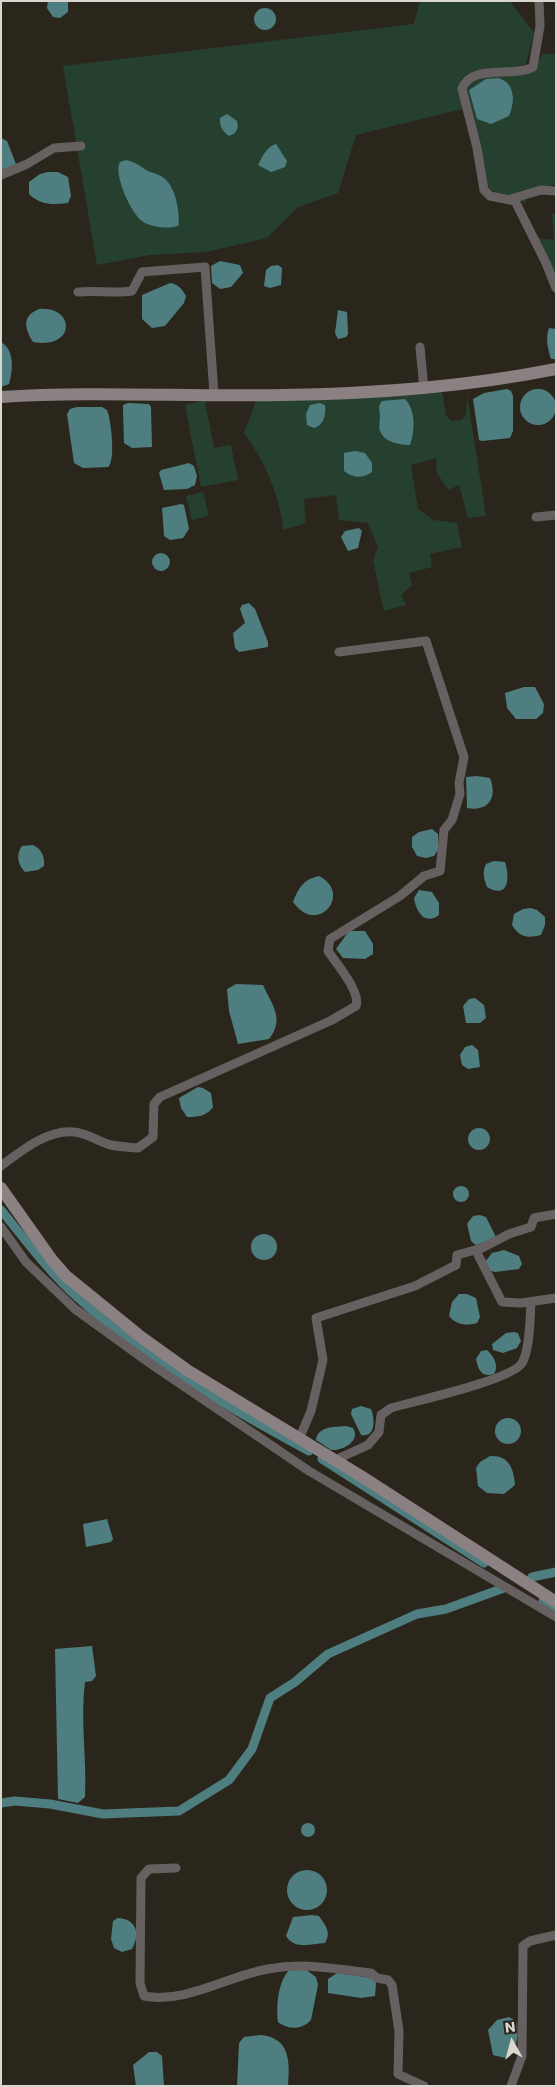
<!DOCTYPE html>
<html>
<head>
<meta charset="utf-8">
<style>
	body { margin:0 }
	#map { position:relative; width:557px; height:2087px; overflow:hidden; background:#2b261c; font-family:Poppins,sans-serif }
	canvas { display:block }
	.frame { position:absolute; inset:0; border:2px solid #d9d6cf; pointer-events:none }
	.north { position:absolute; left:487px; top:2017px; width:50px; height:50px; -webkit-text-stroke:4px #2b261c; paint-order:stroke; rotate:353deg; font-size:14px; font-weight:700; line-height:20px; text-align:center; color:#d9d6cf }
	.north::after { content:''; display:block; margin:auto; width:18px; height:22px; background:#d9d6cf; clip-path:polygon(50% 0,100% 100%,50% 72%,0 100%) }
</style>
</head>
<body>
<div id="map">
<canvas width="557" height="2087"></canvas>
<div class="frame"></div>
<div class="north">N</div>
</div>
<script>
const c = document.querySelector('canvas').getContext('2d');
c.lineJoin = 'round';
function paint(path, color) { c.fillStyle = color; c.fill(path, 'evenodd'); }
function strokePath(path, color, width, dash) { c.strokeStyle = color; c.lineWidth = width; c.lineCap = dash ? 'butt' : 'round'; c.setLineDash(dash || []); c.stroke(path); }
paint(new Path2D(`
	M420,1H510L534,33L526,64L473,74L461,79L462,109L356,135L338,193L298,207L267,238L206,252L150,255L97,265L63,66L414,24Z
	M543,54H556V184L529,192L525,203L489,190L466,88L470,79L533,70Z
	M556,212V283L538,238L554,240L552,214Z
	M442,391L446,416L452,421L461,420L466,415L467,395L486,516L468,518L459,485L448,490L437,473L436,458L411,465L418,509L433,520L457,523L462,547L430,554L432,567L409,573L412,585L401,595L406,605L384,611L373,560L378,547L368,523L339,520L336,495L304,499L306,523L283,530C280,496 265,461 244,433L256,401Z
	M205,401L214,448L231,445L238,480L201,487L185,405Z
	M203,492L209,516L192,520L186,496Z`), '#264030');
paint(new Path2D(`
	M48,1H68V12L60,18L53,17L47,8Z
	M254 19a11 11 0 1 1 22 0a11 11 0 1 1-22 0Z
	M498,78C516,83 515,102 509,116L491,124L477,119L469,90L486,79Z
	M227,114L237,121L238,127L235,133L229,136C223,132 219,125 220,118Z
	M1,138L7,141L16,164L7,169H1Z
	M276,144L287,161L285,167L271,172L258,165C262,157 267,146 276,144Z
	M126,160C135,162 139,165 146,170C151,173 156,173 161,176C176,185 179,209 179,225C170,230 150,227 142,221C131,213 113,174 120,162Z
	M48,172H58L68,177L71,196L68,203C53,205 40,205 29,194V182L40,174Z
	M220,261L240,265L243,273L231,287L220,289L212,283L211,266Z
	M278,265L282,268L281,285L270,288L264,286L266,270L271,266Z
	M170,283C178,284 182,289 186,296L184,303L165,326L152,328L142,319V295Z
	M39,309C75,305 77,350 33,342C25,329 21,316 39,309Z
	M338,310L347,312L348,334L346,337L338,339L335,333Z
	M549,328L556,329V359H551C548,349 545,338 549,328Z
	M1,342C15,350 13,371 9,384L1,387Z
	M507,389L511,391L513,396V431L510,438L482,441L479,440L473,399L484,393Z
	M520 407a18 18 0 1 1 36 0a18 18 0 1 1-36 0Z
	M405,399C416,410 415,432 410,445C400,445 385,442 381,433C378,428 380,422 380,416C380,410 377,407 382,401Z
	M128,403L149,404L151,407L152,447L132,448L124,443L123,410V405Z
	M320,403L325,405C326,415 324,425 314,428L307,425L306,414L310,405Z
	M77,407H102L107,410C111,419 116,461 108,467L83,468L74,463L67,414L70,409Z
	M355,451L365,453L372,463V472C363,479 353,478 344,471V453Z
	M189,463L194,466L197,476L195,485L187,489L164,490L159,473L161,470Z
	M181,504L184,505L189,529L183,538L170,540L164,536L162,508Z
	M359,528L362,531L358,548L348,551L341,537L345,531Z
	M152 562a9 9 0 1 1 18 0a9 9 0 1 1-18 0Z
	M249,603L255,609L268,642V647L239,652L235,648L233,633L245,623L240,609L242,605Z
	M524,687H535L544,704L543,713L536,719H516L507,708L505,693Z
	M477,776L490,778C498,798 488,812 467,808L466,777Z
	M432,829L438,834V850L434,856L426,858L417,856L412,847V837L419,832Z
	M33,845C42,849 45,858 44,866L38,870L25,872C17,864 16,854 22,846Z
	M494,861L505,862C510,877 509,900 487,887C484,879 482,872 486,864Z
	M319,876C353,893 318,937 293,902C298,888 304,879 319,876Z
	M419,890L432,892L439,903V915C424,926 416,911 414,898Z
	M531,908L537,910L545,917V925L541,935C527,938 520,938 512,925L514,914L523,909Z
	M349,931H365L373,944V954L365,959L343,958L336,949Z
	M236,984L263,985C272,1005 285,1019 269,1039L238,1044L229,1011L227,989Z
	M475,998L484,1005L486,1018L480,1023H466L463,1006L469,999Z
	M472,1045L478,1050L480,1067L468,1069L462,1065L460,1055L465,1047Z
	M198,1087L203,1088L211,1093L213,1107C207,1116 198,1117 187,1117L181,1108L179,1098Z
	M468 1139a11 11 0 1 1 22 0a11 11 0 1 1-22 0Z
	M453 1194a8 8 0 1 1 16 0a8 8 0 1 1-16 0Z
	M480,1215L486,1217L496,1237L495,1239L476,1245L471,1241L467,1224L473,1216Z
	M251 1247a13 13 0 1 1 26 0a13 13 0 1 1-26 0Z
	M504,1250L519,1256L522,1264L519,1269L495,1272L488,1270L485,1262L492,1253Z
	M459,1294H467L476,1298L480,1317L477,1323C467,1326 456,1325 449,1316L452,1302Z
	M514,1332L518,1333L521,1341L517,1348L503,1353L493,1350L492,1344L506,1333Z
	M487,1350C494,1356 499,1366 494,1374C481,1378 478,1369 476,1359L481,1351Z
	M361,1406L371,1409C375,1419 376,1438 361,1435L351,1414L352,1409Z
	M495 1431a13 13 0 1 1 26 0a13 13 0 1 1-26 0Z
	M346,1426L353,1428C361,1441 343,1451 331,1450L316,1440C318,1426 334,1427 346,1426Z
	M490,1456C509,1455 514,1469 515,1485L504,1494L487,1493L478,1486L476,1468L480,1462Z
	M107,1519L113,1539L111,1542L86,1547L83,1524Z
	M92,1646L96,1676L92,1681L85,1682C80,1721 87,1758 85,1797L78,1803L58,1799L55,1649Z
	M301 1830a7 7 0 1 1 14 0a7 7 0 1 1-14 0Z
	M287 1890a20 20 0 1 1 40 0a20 20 0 1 1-40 0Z
	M312,1915L319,1916C325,1925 332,1932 325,1943C310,1944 295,1950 286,1936L293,1917Z
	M118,1918C136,1919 141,1933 132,1949L122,1952L114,1948L111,1939L113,1921Z
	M305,1969L316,1977L318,1985L311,2020C302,2030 288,2030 278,2022C276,2006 278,1982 289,1970Z
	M337,1973L372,1978L376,1983L375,1996L361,1998L328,1993V1979Z
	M509,2017L516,2021C520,2037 517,2047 505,2058L493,2055L488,2030L497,2020Z
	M261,2035C290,2038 290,2061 288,2086H237L239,2043L244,2037Z
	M149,2052H157L162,2056L164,2086H136L133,2065Z`), '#4e7e80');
strokePath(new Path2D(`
	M1,1210C25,1239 48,1271 76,1296C146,1360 226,1406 309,1451
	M322,1459L484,1563
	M532,1577L556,1572
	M543,1601L556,1609
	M1,1803L15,1801L50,1804L103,1814L179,1811L229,1780L252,1749L270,1698L295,1682L328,1654L417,1614L446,1609L504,1588`), '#4e7e80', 9);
strokePath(new Path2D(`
	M539,1L540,26L533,67C513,78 471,63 462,89L477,148L484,190L490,196L515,201L546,263L556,288
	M1,175L27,164L54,148L81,146
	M511,199L541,190L556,191
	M78,292C97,290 113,294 132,291L142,272L205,267L214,394
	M420,347L424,389
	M536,517L556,515
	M1,1166C21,1151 48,1129 74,1132C88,1133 98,1142 111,1145C120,1147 130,1147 138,1148L153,1137L154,1104L160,1097L330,1021L356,1006C361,992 336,963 328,951L330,939L400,896L424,876L440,871L444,830L452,820L460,794L459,783L464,757L426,641L339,652
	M1,1227L26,1262L75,1309L151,1364L309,1471L556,1617
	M476,1251L502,1302L521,1303L556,1298
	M299,1439L311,1411L323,1360L316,1318L415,1286L456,1265L457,1255L482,1248L509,1234L531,1227L534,1218L556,1214
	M335,1460L368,1445L379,1432L381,1415L391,1408C415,1401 512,1380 522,1363C530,1350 530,1318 531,1302
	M176,1868L149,1869L141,1878L140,1983L144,1996C186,2004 227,1976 268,1969C306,1962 333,1969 371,1973L377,1978L388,1980L392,1985L399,2031L398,2074L424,2086
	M511,2086L522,2056L523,1946L530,1941L556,1935`), '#676061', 9);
strokePath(new Path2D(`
	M1,397C95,391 188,397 281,395C374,394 465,387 556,369
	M1,1188L52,1260L66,1276L141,1337L187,1370L361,1476L556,1602`), '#8b8183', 12);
</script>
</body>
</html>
